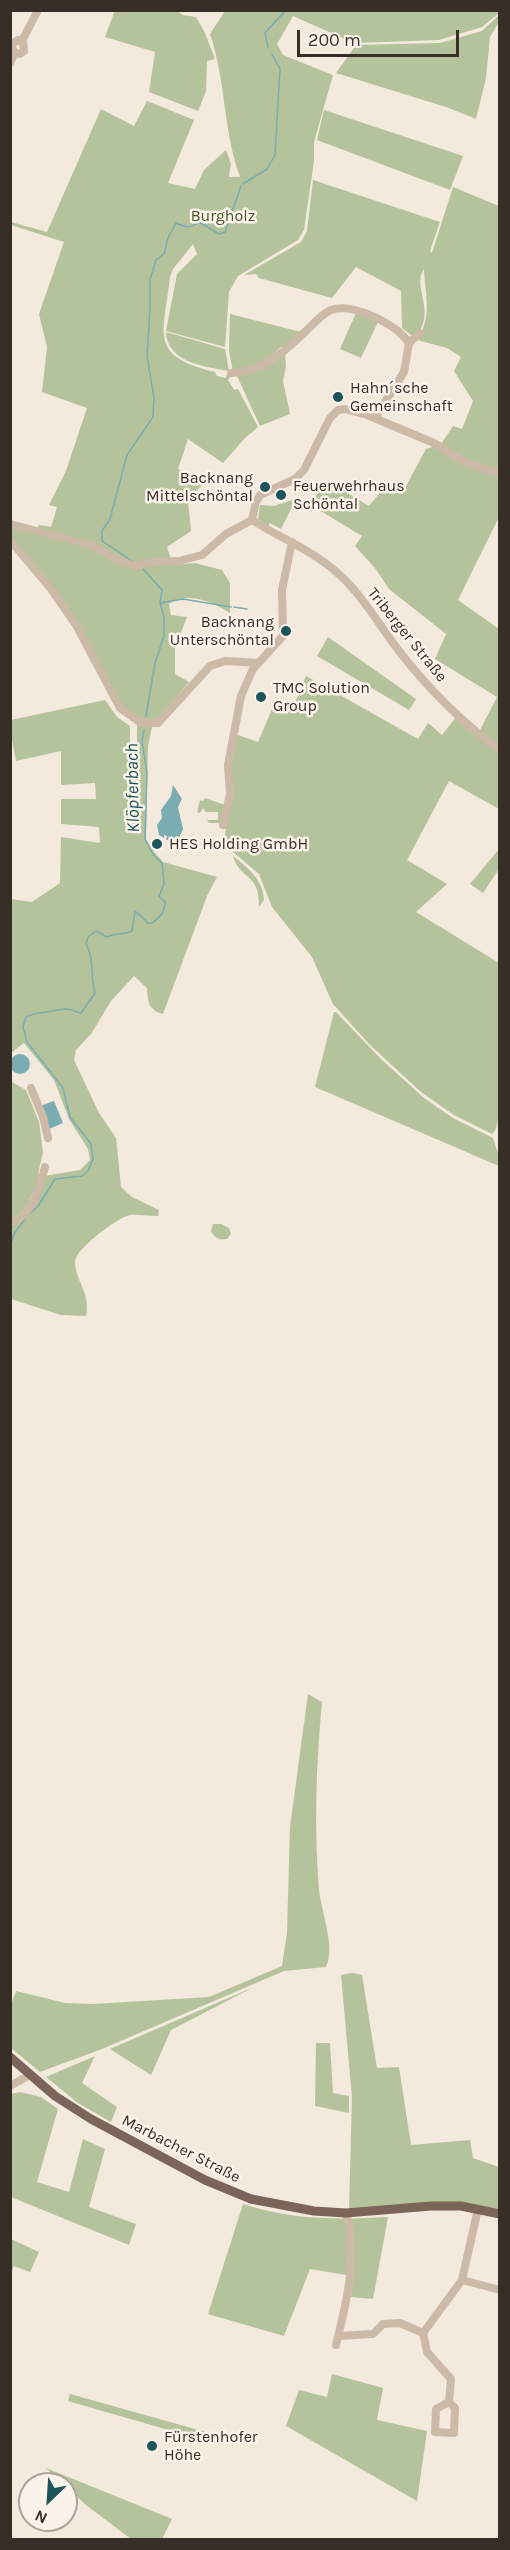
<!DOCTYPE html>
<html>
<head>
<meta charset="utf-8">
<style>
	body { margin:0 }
	#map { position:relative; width:510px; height:2550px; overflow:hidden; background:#f3e9dc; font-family:Karla,sans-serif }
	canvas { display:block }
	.frame { position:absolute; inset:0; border:12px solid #382e28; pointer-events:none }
	.north { position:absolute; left:18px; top:2472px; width:60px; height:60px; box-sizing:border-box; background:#fbf3e9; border:2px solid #ada49c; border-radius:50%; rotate:205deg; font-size:16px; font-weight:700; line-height:24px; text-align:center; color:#382e28 }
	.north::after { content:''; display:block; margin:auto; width:21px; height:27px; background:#1b555c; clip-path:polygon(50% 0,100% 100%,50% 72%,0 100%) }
	.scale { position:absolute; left:297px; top:30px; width:162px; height:27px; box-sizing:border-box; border:3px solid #382e28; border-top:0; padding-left:8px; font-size:18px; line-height:21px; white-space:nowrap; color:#382e28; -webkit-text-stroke:4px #fbf3e9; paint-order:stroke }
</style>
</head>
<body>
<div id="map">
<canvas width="510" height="2550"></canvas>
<div class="frame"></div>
<div class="north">N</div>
<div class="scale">200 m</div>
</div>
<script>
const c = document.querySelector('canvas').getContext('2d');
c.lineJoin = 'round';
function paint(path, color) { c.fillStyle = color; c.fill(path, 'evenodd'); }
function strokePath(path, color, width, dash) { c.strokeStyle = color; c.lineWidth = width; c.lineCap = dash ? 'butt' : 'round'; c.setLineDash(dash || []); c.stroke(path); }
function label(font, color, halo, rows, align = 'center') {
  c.font = font + ' Karla,sans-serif'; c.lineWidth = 5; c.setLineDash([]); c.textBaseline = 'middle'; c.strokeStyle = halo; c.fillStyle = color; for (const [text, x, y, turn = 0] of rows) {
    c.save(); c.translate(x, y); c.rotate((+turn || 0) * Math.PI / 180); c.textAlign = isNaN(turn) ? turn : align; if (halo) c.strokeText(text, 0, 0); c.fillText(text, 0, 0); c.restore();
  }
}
paint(new Path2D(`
	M115,10L177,11L183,15L196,17L205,33L215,59L207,61L206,91L198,111L149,92L155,52L105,37Z
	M225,11H499V13L482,27L439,40L354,43L293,16L277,44L283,55L333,75L314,142V161L304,230L298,240L238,276L229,292L225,347L166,331L177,274L197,254L193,244L173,269L170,277C164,333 147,356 215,372L217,376L226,378L227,374L231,376L228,380L234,390L238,389L258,427L245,438L223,463L188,439L178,469L202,485L188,501L191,531L167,547L173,565L195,563L222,570L230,583V613C212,602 188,591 169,604L171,615L187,617L175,648V674L189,682L152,727L148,746L146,839L155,853L163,862L217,877L207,896L163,1014C148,1010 148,1001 147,988L134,976L111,1001L91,1034L76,1050L74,1060L99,1113L116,1138L121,1187L132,1197L159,1210L158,1216C149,1216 138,1214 130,1215C117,1218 75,1249 75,1262C76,1283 91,1293 86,1316L61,1315L11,1299V1223L15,1224L44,1176L80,1170L90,1160L88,1149L69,1119L54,1080L24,1043L11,1053L10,899L32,902L60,883L61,837L100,843L99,827L61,824V799H96L95,783L61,785V751L16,761L11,734V720L105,700L117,717L130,726V750L137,749V718L122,706L94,652L11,537L10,526L35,533L39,525L51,527L57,507L49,505L66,471L87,408L42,392L47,347L39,314L64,242L11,225V222L47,232L101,109L134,126L147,101L194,120L168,183L195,189L204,170L226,150L231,164L229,177H240C223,130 226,81 210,34Z
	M499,15V22L490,37L486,78L476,119L446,107L336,73L356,45L440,43L482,31Z
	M324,110L463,156L450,190L317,140Z
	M313,180L440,222L430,251L432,253L453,187L499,206V517L458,600L499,629V809L449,781L407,860L447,884L416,912L499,963L500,1111L496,1129L492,1134L454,1115L421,1092L370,1045L333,1004L312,957L272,907L259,874L232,851L225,835L235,734L258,742L275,702L295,703L306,676L418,739L428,723L442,735L456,717L479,732L497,697L435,659L446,634L389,589L375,568L355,546L362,536L309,504L328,481L369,506L386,485L406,486L426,449L441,444L453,426L462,429L473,401L454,371L461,357L447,348L417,340C433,316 425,296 424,269C411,288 438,311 415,338L402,328L401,291L356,267L332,298L259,278L256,274L244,275L301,242L307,231Z
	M356,313L378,322L361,358L340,349Z
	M230,314L301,332L284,348L281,347L273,354L272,358L264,363L233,371L229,351Z
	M166,332L225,349L229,371C207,367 167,363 166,332Z
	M285,353L286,366L283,381L290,414L260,426L237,376Z
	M292,500L295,501L281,529L270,523L268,526L258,519L260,505L274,506Z
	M328,637L416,699L409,710L317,656Z
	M205,798L225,805L221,823H209L207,820H218V812H206L203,808L200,813L197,812L200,800L203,801Z
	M499,849V869L483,893L470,884Z
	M233,856C248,868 263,879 264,900L259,907C260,872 240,881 233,856Z
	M334,1012H336L382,1060L424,1098L453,1118L493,1138L499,1156V1166L315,1087Z
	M10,1081L26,1090L39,1122L43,1152L38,1174L41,1175L24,1211L10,1220Z
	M213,1224H221L229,1228L231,1234L227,1239C219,1240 215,1239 211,1231Z
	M308,1694L322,1702C316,1764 314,1828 319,1890C321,1912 336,1947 326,1967L284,1971L102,2049L40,2072L11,2048V2005L16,1991L65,2003L93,2004L209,1997L282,1966L287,1933L290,1827Z
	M352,1973L362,1975L377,2068L399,2067L411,2145L470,2140L473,2158L499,2167V2212L476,2207L349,2210L352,2097L341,1975Z
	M254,1987L171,2030L151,2075L110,2049Z
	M316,2043H330L333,2093L349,2096V2113L315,2106Z
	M95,2056L82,2083L117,2107L111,2122L78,2103L46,2077Z
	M20,2092L41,2097L58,2109L37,2182L69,2192L83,2139L105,2149L89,2207L136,2224L129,2245L11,2197V2094Z
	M243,2204C292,2220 338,2220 388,2217L373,2299L351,2297L353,2276L310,2269L284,2336L208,2314Z
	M11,2239L39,2252L30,2272L14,2266L11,2273Z
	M332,2374L383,2388L377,2420L427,2431L417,2501L286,2426L299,2390L327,2397Z
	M70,2394L213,2434L210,2442L68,2401Z
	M46,2468L172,2519L162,2539H131L86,2505Z`), '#b4c39b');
paint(new Path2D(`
	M173,785L182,799L178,807L183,829L179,838L166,840L167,836L164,835V838L159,835L157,825L162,818L161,810L171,796Z
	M10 1064a10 10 0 1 1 20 0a10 10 0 1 1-20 0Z
	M54,1101L63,1123L49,1129L40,1106Z`), '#79adb2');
strokePath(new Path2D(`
	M268,47L265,33L286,10
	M243,184L267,169L275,155L280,69L272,54
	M132,561L102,541V531L110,519L127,455L153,417L154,398L147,356L150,309V279L156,260L164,254L168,238L176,223C185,227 190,229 199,222L219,234L225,232L241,186
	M143,569L162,590L160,603L164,617V636L155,663L146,716
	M160,603L183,599L231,607
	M234,607L247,609
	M28,1215L38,1206L55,1179L82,1176L88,1171L93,1159L91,1144L70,1117L63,1088L27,1042L23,1027L26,1017C30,1014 58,1010 66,1009C71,1009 76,1012 81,1013L95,993C90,975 95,963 86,943L89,936L96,931L107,937C115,933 123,935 132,931L135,911L148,923H152C160,917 165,912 165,902L159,896L164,884L162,863L153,854L145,839L147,772L142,741L144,730
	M10,1247L14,1234L25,1219`), '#79adb2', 1.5);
strokePath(new Path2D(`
	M22,41L38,10
	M10,63L15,53L12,48L13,43L18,40L23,42L24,51L20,54L15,53
	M231,373C263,372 284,352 306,331C313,324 322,314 331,310C345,305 365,312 377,318C390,325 400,330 409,343
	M375,418L404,372L409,343L420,333
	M252,520C286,542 317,551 347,582C364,599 381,627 396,647C425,685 461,722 500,750
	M252,520L256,502L260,495L295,479L304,470L330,418L338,410L345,409L367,415L434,443L466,463L500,474
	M10,524L91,545L122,562L137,566L152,562L179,561L202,555L226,534L252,520
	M10,540L51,589L76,625L120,708L141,723H158L210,666L225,661L258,663
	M223,825L230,794L228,765L241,696L253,669L283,636L282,590L292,542
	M31,1088L43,1117L48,1138
	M10,1223C32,1218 40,1185 45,1167
	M10,2086L30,2075
	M462,2280L500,2290
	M423,2333L427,2352L451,2379L449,2402L436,2409L435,2432L454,2433L455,2408L449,2402
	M339,2336L373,2334L383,2324L400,2323L423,2333L462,2280L478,2209
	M336,2345C347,2301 358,2257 346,2213`), '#ccb9a7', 8);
strokePath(new Path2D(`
	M10,2057L55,2096L91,2119L205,2180L251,2199L314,2211L346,2213L431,2206H461L500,2214`), '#7b6558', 9);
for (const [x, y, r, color] of [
	[338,397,6,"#1b555c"],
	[265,487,6,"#1b555c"],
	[281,495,6,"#1b555c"],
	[286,631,6,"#1b555c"],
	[261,697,6,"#1b555c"],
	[157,844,6,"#1b555c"],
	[152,2446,6,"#1b555c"]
]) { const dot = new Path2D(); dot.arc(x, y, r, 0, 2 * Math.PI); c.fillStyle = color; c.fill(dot); strokePath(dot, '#fbf3e9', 2); }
label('16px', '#45582a', '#fbf3e9', [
	["Burgholz",223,216]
]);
label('16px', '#382e28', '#fbf3e9', [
	["Hahn´sche",350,388],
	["Gemeinschaft",350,406],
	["Backnang",253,478,"right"],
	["Mittelschöntal",253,496,"right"],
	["Feuerwehrhaus",293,486],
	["Schöntal",293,504],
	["Backnang",274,622,"right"],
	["Unterschöntal",274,640,"right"],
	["TMC Solution",273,688],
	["Group",273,706],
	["HES Holding GmbH",169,844],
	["Fürstenhofer",164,2437],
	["Höhe",164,2455]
], 'left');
label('16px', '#382e28', '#fbf3e9', [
	["Triberger Straße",407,635,51],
	["Marbacher Straße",181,2149,27]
]);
label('italic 18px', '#1b555c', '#fbf3e9', [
	["Klöpferbach",133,788,-91]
]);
</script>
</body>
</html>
